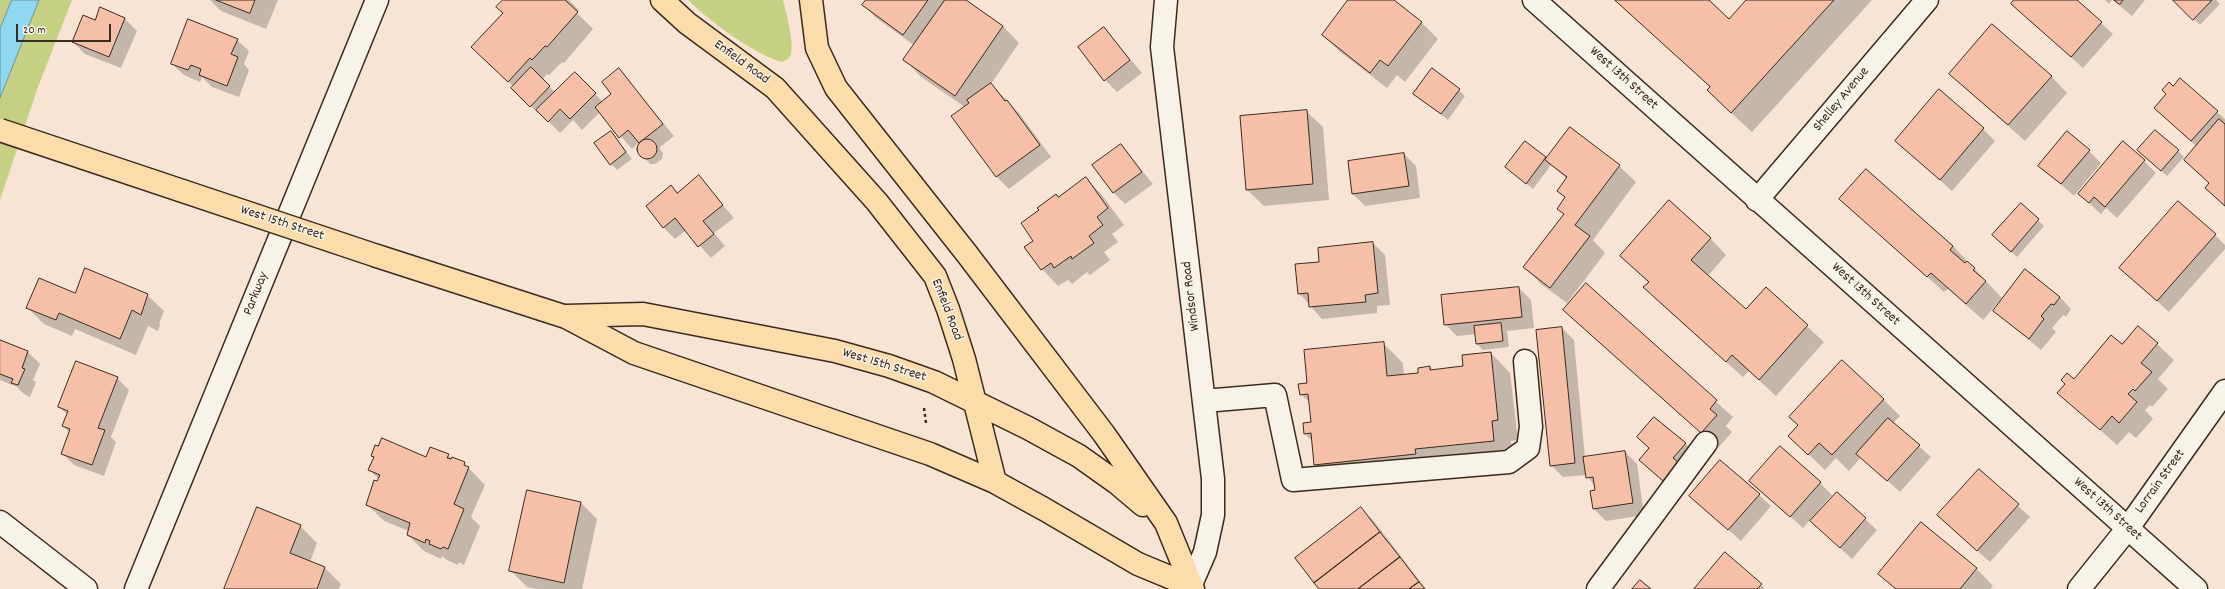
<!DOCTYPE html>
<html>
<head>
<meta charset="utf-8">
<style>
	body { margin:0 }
	#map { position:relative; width:2225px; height:589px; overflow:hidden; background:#f7e4d5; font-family:Dekko,sans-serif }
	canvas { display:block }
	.scale { position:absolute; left:16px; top:24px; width:95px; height:18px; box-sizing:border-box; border:2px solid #3b2a1e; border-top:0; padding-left:5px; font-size:12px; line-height:14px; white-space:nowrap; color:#3b2a1e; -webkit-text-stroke:3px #f7f3e8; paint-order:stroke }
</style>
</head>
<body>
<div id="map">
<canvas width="2225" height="589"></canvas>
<div class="scale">20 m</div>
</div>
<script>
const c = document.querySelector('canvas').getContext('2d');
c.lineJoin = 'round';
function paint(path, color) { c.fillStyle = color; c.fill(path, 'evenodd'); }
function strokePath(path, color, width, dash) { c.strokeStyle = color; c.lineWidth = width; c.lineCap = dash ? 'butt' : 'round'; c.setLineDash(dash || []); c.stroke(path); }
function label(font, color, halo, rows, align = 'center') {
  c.font = font + ' Dekko,sans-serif'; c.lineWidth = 3; c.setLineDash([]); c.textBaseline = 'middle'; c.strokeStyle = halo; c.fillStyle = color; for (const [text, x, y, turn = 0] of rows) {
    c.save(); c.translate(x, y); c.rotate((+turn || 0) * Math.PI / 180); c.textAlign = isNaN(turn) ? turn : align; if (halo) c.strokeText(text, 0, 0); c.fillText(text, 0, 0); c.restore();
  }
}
paint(new Path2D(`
	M0,0H12L0,29Z
	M39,0H72L38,87L0,200V98Z
	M688,0H783C786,13 794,40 791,54C789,59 786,60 782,62C757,56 706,19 688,0Z`), '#c5d083');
const water = new Path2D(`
	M12,0H39L0,98V29Z`);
paint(water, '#8fd8f1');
strokePath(water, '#6d929d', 1);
paint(new Path2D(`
	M210,0H278L266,29L221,11Z
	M504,0H569L579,10L577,13L593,29L564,63L562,62L549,75L547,74L542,80L555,92L575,73L603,102L613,94L619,70L674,136L659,148L663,153L662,159L655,164H650L638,150V145L641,144L639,142L632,149L600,112L582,130L573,120L560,133L538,111L537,112L518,94L514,87L489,64L504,14Z
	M867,0H964L1003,26L1019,43L991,84L1019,113L1051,157L1009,189L997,177L952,117L965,107L921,77L905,60L915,46L875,17L864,5Z
	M1350,0H1392L1422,23L1438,39L1405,82L1397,75L1387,88L1339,51L1323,35Z
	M1615,0H1707L1730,20L1748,0H1872L1752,132L1728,110L1711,88Z
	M2016,0H2076L2113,34L2083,68L2024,15Z
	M2105,0H2112L2109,4Z
	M2113,0H2145L2132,16Z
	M2174,0H2216L2220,4L2200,25Z
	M101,9L125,19L137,31L121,68L85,54L73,42L95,21Z
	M1104,28L1142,73L1117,92L1105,80Z
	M237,40L249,51L244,64L249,70L239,97L212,87L202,77L200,82L184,75L172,64Z
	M1950,74L2051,76L2067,93L2025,141Z
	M2180,79L2225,119V207L2206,188L2210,184L2197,147L2155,108Z
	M1459,90L1465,96L1448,120L1415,94Z
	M1306,111L1323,127L1329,200L1264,206L1247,190L1241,117Z
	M1570,129L1619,166L1636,182L1593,240L1605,253L1567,303L1541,284L1525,267L1564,215L1558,208L1566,198L1558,191L1567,179L1551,165L1533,189L1506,167L1525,142L1547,159Z
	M1983,129L1995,141L1952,191L1896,141Z
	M611,132L632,159L617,170L611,164Z
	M1121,145L1153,184L1125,204L1113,192Z
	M2089,151L2101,163L2074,196L2040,166Z
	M2178,151L2184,157L2167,176L2145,156Z
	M1404,154L1416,166L1420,198L1365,206L1353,194Z
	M2144,161L2156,173L2117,218L2106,208L2101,214L2079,194Z
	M698,177L734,218L714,233L725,246L711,258L686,230L675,239L663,227L671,187L678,193Z
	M1086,178L1102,195L1124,225L1112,234L1118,242L1104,252L1110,260L1090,275L1087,272L1072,284L1068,280L1058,286L1042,269L1026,248L1035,241L1059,198Z
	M1841,199L1953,246L2002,298L1983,320L1948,289L1944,292Z
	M2178,203L2215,235L2225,245V249L2169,312L2121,268Z
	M2021,204L2044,226L2017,257L1999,241Z
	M1710,238L1726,255L1708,276L1746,311L1766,289L1824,342L1776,396L1749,371L1743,377L1661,304L1644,287L1649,283L1621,256Z
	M1373,243L1385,255L1390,305L1377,306V313L1322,319L1299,293L1321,263Z
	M1586,285L1733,417L1726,426L1732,432L1718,448L1564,310Z
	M1519,288L1531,300L1534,328L1507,331L1509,347L1483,350L1477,344L1476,334L1457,336L1445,324Z
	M75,294L147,295L164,311L159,324L160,325L158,331L148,326L136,355L75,329L72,336L44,324L27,307Z
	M2060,297L2071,309L2066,317L2063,315L2052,328L2056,332L2041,350L1995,311Z
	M1562,328L1574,340L1585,458L1625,452L1637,464L1644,515L1606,521L1594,509L1591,492L1596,491L1595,486L1586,475L1563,477L1551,465Z
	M0,341L28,352L40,364L33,380L36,382L30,397L24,394L17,387L0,380Z
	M1383,343L1403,363L1404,375L1419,374L1430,367L1433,370L1464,367L1491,353L1510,373L1518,440L1511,441L1513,460L1335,484L1315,465L1313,442L1305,434L1312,423L1310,403L1301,394L1308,384Z
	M2157,344L2174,360L2158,379L2168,389L2152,407L2150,405L2145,410L2153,419L2136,438L2129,432L2117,445L2059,393L2122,346Z
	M117,378L129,390L111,437L116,442L104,476L74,465L62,453L70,433L63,426L68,415L59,407Z
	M1883,399L1900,416L1893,423L1931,457L1900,492L1861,457L1849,471L1836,458L1825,470L1806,452L1799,426Z
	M1685,443L1697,455L1675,492L1640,460Z
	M448,455L452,459L464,463L485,485L471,517L480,526L464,565L459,562L458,565L447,560L442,556L441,559L424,551L408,535L409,531L384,521L367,504L379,479L369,470L375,458L372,456L427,459Z
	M1979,470L2030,517L1990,562L1950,527Z
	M1820,483L1832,495L1803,528L1763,492Z
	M528,491L581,503L597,519L582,589H537L527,587L510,570Z
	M1759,495L1771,506L1741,541L1690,496Z
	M1361,509L1373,520L1426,589H1320Z
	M1865,519L1877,530L1852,559L1824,533Z
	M1922,523L1977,569L1993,586L1990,589H1895L1880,574Z
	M300,526L317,543L310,562L325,568L341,584L339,589H226Z
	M1761,585L1765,589H1695Z`), '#0003');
const building = new Path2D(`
	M216,0H255L250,13Z
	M503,0H565L578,12L547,47L545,46L532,60L530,58L508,82L471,47L503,13L496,7Z
	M866,0H928L903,35L862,5Z
	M945,0H966L1003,26L955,96L903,60Z
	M1348,0H1394L1422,22L1388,66L1380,60L1370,73L1322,35Z
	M1615,0H1709L1729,19L1746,0H1834L1731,113L1707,90L1710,87Z
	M2014,0H2077L2102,22L2071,57L2011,4Z
	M2114,0H2123L2120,4Z
	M2173,0H2212L2193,20Z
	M100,7L125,18L109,57L72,42L83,15L95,20Z
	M188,19L238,39L231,54L238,57L227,86L199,75L201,69L191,65L188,70L171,64Z
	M1992,24L2052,76L2008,125L1949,74Z
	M1104,27L1130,60L1104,81L1078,47Z
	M531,67L550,86L530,107L511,88Z
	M619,68L663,124L639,143L628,130L619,138L595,107L611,94L602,82Z
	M1432,68L1460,89L1441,114L1413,94Z
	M575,72L596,93L570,119L560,109L548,122L536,110Z
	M2180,78L2218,111L2191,141L2154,108L2166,94L2162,90L2169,82L2173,86Z
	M991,83L1005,101L1007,100L1040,145L996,177L951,116L969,103L967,100Z
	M1939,89L1984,128L1940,180L1895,141Z
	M1307,110L1313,184L1246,190L1240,116Z
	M2219,119L2225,124V206L2205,188L2209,183L2184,160Z
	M1570,127L1620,165L1575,225L1590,236L1550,288L1523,267L1564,214L1557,209L1565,197L1557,191L1567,177L1545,160Z
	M2155,130L2179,150L2161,171L2137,150Z
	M611,131L626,152L610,165L594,143Z
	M2067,131L2090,150L2061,184L2038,166Z
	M637 149a10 10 0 1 1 20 0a10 10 0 1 1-20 0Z
	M1525,141L1546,157L1526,184L1505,167Z
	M2123,141L2145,160L2105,207L2094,197L2089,203L2078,194Z
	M1121,144L1142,172L1113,193L1092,165Z
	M1404,153L1409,186L1352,194L1348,161Z
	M1866,169L1953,246L1950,250L1965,263L1967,261L1975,268L1973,270L1986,281L1966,304L1931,273L1927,277L1839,199Z
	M699,175L723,205L703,221L714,234L698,247L675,218L663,228L646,206L671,185L677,193Z
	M1086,177L1108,208L1097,217L1103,225L1089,236L1094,243L1072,259L1071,256L1054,268L1051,263L1041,270L1024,247L1033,241L1021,223L1039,210L1037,208L1056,194L1058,197Z
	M1669,200L1711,238L1691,260L1746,309L1766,287L1808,325L1759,380L1732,355L1726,362L1643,287L1649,282L1620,256Z
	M2178,201L2216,234L2157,301L2119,268Z
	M2021,203L2039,219L2011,252L1992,235Z
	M1373,242L1378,293L1365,295L1366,302L1309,307L1308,293L1298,294L1295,264L1319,262L1318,248Z
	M85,268L148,294L141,315L132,310L120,339L59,313L56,320L26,308L39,278L75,293Z
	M2025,269L2060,297L2054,305L2051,304L2041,316L2044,319L2029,339L1993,311Z
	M1586,283L1717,400L1710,409L1717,415L1701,433L1563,310Z
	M1519,287L1522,317L1444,325L1441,295Z
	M1501,323L1503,341L1476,344L1474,326Z
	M2138,326L2158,343L2141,363L2152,372L2135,391L2133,389L2128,394L2137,402L2119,423L2112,416L2100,430L2057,393L2065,384L2061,380L2067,373L2074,379L2111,335L2122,344Z
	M1562,327L1575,463L1550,466L1536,330Z
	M0,340L28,351L22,368L25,369L18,385L11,383L13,379L0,374Z
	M1384,342L1387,376L1418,373V368L1430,366V370L1463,366L1462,355L1491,352L1498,420L1492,421L1494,441L1415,449L1416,454L1314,465L1311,433L1304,434L1303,423L1311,422L1308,394L1300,395L1298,384L1307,383L1304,350Z
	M1842,360L1884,399L1832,455L1819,443L1808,455L1788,436L1798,425L1789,417Z
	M76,361L118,377L98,428L105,430L92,465L61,454L70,429L62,426L68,411L58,407Z
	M1654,417L1686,443L1673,458L1678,462L1663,481L1639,460L1649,448L1637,437Z
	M1888,418L1920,445L1887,481L1856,454Z
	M382,438L426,457L430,447L449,454L447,458L451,459L452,457L465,462L464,465L469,467L454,504L464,509L448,549L443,547L441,549L429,544L430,541L426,539L425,543L407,535L410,523L366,505L374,480L377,481L380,475L368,470L374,457L371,456L375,445L378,446Z
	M1780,446L1821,482L1790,517L1749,481Z
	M1625,451L1633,503L1593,509L1590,491L1595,490L1593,477L1586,478L1583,457Z
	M1720,460L1760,494L1728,530L1689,496Z
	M1979,469L2019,504L1977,551L1937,515Z
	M527,490L581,502L564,583L509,571Z
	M1837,492L1866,518L1840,548L1810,521Z
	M257,507L301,525L290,553L325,567L317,589H224Z
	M1361,507L1380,532L1314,583L1295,558Z
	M1921,522L1977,568L1960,589H1896L1878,574Z
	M1380,532L1400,557L1358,589H1319L1314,583Z
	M1725,552L1762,584L1757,589H1694Z
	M1400,557L1419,582L1409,589H1358Z
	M1640,580L1651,589H1632Z
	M1419,582L1425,589H1409Z`);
paint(building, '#f6c0a8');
strokePath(building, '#3b2a1e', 1);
const minor = new Path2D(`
	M1166,0L1162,47L1213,479V515L1205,552L1189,589
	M1534,0L2196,589
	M1757,200L1927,0
	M1204,401L1275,395L1293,480L1509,462L1528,448L1531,427L1525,361
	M0,522L86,589
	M136,589L377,0
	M1598,589L1706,443
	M2079,589L2128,528L2225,391`);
const major = new Path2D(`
	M662,0L687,23L775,88L877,202L935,276L948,309L964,359L995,482
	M811,0L817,48L836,88L967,254L1104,434L1166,523L1193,589
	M377,256L566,317L634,353L930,454L995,482L1044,509L1138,564L1191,586
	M566,316L643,314L835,351L889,366L934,382L1028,428L1079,456L1117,483L1143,505`);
strokePath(minor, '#3b2a1e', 25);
strokePath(major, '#3b2a1e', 25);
strokePath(new Path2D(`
	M924,408L926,423`), '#3b2a1e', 2.5, [3, 3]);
strokePath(minor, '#f7f3e8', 22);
strokePath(major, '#faddab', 22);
const majorBridge = new Path2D(`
	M0,130L377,256`);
strokePath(majorBridge, '#3b2a1e', 25, []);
strokePath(majorBridge, '#faddab', 22);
label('14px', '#3b2a1e', '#f7f3e8', [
	["Enfield Road",741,63,36],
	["West 13th Street",1623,79,42],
	["Shelley Avenue",1842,100,-50],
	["West 15th Street",282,224,18],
	["Parkway",257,294,-68],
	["West 13th Street",1865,295,42],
	["Windsor Road",1192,296,-97],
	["Enfield Road",946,310,69],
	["West 15th Street",884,366,17],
	["Lorrain Street",2161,482,-54],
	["West 13th Street",2107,510,42]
]);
</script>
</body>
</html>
